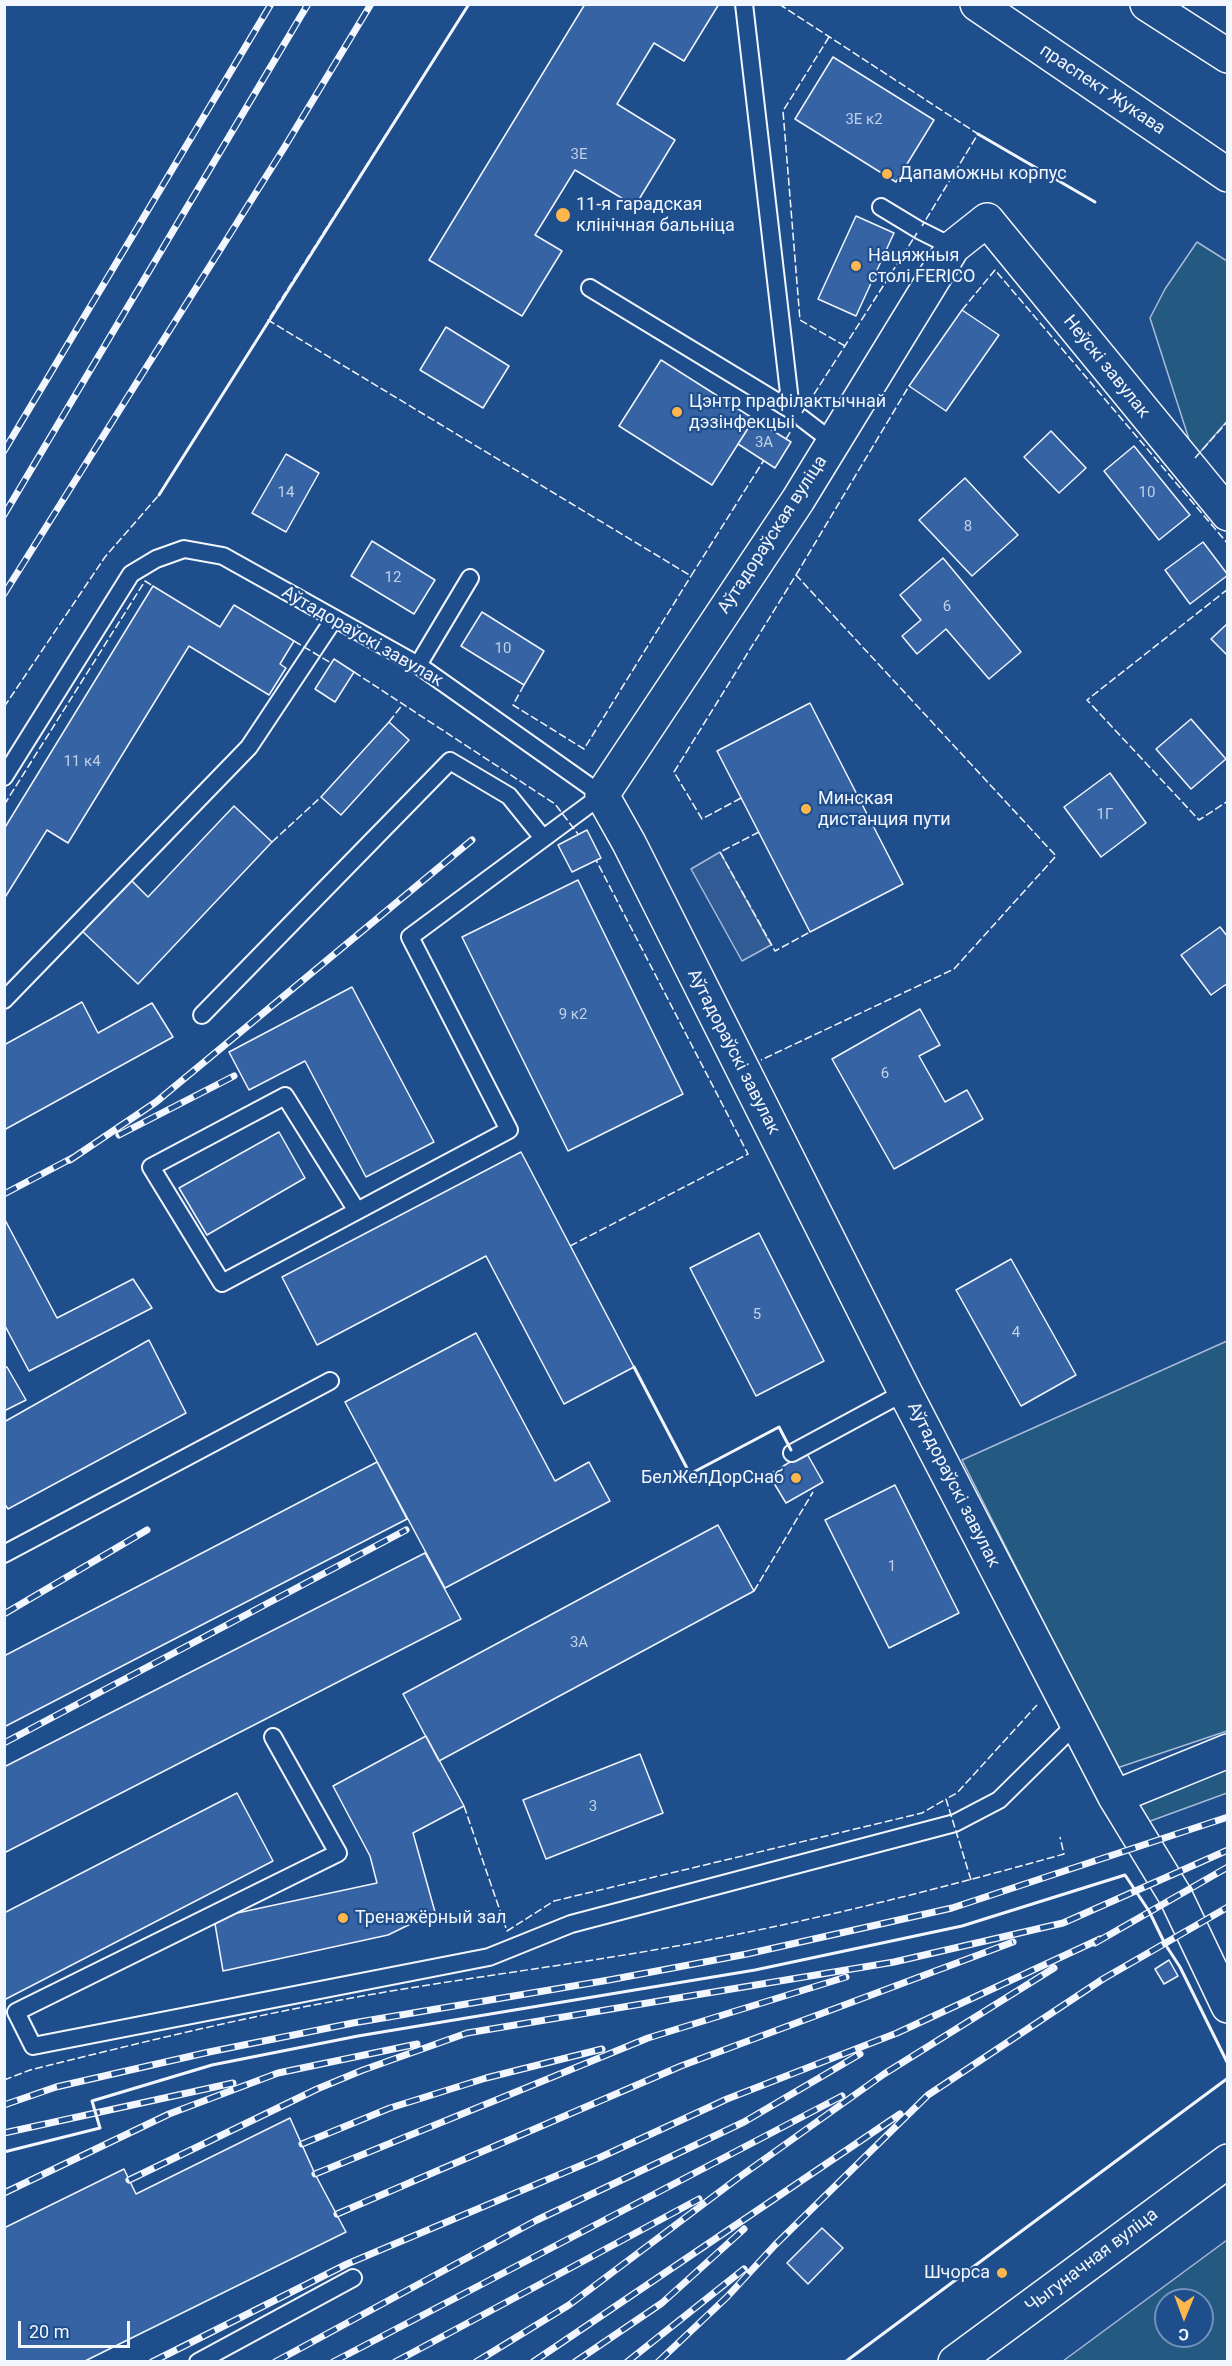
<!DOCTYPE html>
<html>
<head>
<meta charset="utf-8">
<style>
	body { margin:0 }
	#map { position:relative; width:1232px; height:2366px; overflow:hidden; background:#1f4e8c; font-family:Roboto,sans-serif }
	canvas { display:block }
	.frame { position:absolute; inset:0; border:6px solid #f2f6ff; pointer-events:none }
	.north { position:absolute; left:1154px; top:2288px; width:60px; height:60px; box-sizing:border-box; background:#1f4e8c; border:2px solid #7391ba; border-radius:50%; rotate:181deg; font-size:16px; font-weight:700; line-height:24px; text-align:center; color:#f2f6ff }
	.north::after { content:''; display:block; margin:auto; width:21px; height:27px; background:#ffb74d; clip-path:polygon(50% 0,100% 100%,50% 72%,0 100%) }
	.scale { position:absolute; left:18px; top:2321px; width:112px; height:27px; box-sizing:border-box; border:3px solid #f2f6ff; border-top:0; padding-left:8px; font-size:18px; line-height:21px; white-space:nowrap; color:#f2f6ff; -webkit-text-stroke:4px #1f4e8c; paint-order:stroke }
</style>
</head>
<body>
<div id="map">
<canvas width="1232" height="2366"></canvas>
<div class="frame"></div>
<div class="north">С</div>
<div class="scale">20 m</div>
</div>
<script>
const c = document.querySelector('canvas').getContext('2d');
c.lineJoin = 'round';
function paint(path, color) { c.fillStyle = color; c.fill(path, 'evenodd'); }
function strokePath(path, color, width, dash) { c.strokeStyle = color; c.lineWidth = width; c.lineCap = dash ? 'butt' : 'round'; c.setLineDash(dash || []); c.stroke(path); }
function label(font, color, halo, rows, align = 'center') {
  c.font = font + ' Roboto,sans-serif'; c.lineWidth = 4.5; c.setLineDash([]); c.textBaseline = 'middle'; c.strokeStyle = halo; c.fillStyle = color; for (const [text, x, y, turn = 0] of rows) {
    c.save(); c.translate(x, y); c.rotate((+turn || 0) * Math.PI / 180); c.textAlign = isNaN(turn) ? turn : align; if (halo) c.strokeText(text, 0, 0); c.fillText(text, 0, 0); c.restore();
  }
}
const green = new Path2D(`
	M1197,242L1227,261V421L1195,458L1150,318L1165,289Z
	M1227,1341V1731L1117,1768L962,1460Z
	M1227,1765V1793L1145,1823L1134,1801Z
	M1227,2240V2361H1063ZM1166,2300H1202V2336H1166Z`);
paint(green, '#245a82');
strokePath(green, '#a8bbd7', 1.5);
const parking = new Path2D(`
	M720,852L771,945L742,961L691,869Z`);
paint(parking, '#305b95');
strokePath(parking, '#a8bbd7', 1.5);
const building = new Path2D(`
	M585,4H719L684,61L654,43L617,104L675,140L635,206L575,170L535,235L562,251L522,316L429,260Z
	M833,57L934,120L896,182L795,119Z
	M856,216L894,233L856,316L818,299Z
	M962,310L999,335L946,411L909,386Z
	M446,327L509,366L483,408L420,370Z
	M661,360L754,419L712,485L619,426Z
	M754,419L791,442L775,468L738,444Z
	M1051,431L1086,468L1059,493L1024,457Z
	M1134,446L1190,515L1159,540L1104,471Z
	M286,454L319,473L286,532L252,513Z
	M965,478L1018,535L972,576L919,520Z
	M372,541L435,580L414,614L351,576Z
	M1203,542L1228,575L1190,604L1165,570Z
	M943,558L1021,652L989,679L946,629L917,654L902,636L921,620L900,595Z
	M153,586L220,627L234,605L294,641L280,664L286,668L269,695L189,646L68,843L47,830L4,899V829Z
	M482,612L544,651L524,685L461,646Z
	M1228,623V656L1211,639Z
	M334,659L354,672L335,702L315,689Z
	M810,703L903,884L810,932L717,751Z
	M1191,719L1226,759L1191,789L1156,749Z
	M389,722L409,740L341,815L321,797Z
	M1110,773L1146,823L1101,857L1064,807Z
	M234,806L272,842L138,984L81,930L130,879L148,897Z
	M587,830L601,858L572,872L558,845Z
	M578,880L683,1094L568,1151L462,937Z
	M1220,927L1228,937V983L1211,995L1181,955Z
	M352,987L434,1142L366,1177L305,1061L249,1090L229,1052Z
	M82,1002L98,1033L152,1003L173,1037L4,1130V1045Z
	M920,1009L940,1045L919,1056L945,1102L967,1090L983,1119L894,1169L832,1059Z
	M279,1132L305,1178L207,1235L179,1188Z
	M521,1152L634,1367L564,1404L486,1256L317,1345L282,1277Z
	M4,1218L57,1318L133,1279L152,1308L29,1371L4,1324Z
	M759,1233L824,1361L756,1396L690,1268Z
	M1011,1259L1076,1375L1021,1406L956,1290Z
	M476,1333L555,1481L589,1462L610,1501L445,1588L345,1402Z
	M149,1340L186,1413L8,1509L4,1503V1422Z
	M7,1367L26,1400L4,1411V1368Z
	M806,1452L823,1482L786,1503L769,1475Z
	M377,1462L407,1519L4,1727V1656Z
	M895,1485L959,1613L889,1648L825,1520Z
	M718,1525L754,1591L439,1761L403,1694Z
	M425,1553L461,1619L4,1853V1767Z
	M426,1736L464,1806L413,1833L435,1912L388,1935L223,1971L214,1918L377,1883L370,1856L333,1786Z
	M640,1754L663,1813L546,1859L523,1800Z
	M237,1793L273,1861L4,2000V1913Z
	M1169,1960L1178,1976L1164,1984L1155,1969Z
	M290,2118L315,2174L346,2232L83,2362H4V2228L124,2169L136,2194Z
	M822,2228L843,2248L808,2284L787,2263Z`);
paint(building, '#3563a3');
strokePath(building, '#f2f6ff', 1.5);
const service = new Path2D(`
	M744,4L791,410L833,442
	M881,207L919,230L953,247
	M590,288L791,410
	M418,665L470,578
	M4,777L131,574L156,559L184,549L223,556L418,665L602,795L410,937L509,1130L222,1283L151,1167L285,1096L357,1211
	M4,1000L249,747L334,619
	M202,1015L450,761L509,796L543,838
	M792,1453L905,1392
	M4,1554L330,1381
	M273,1737L338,1853L16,2012L33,2046L489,1957L571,1924L955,1823L999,1800L1077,1723
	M198,2362L353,2278`);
const minor = new Path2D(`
	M1228,514L987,220L953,247L798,500L602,795L629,843L905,1392L1115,1797L1176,1897L1228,2006
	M1115,1797L1228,1751`);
const secondary = new Path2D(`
	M955,2362L1228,2161`);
const primary = new Path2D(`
	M977,4L1228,175
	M1147,4L1228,56`);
strokePath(service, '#f2f6ff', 20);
strokePath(minor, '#f2f6ff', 36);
strokePath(secondary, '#f2f6ff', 36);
strokePath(primary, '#f2f6ff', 36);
strokePath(service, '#1f4e8c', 16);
strokePath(minor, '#1f4e8c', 33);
strokePath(secondary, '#1f4e8c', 33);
strokePath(primary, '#1f4e8c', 33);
const rail = new Path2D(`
	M4,451L271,4
	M4,515L308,4
	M4,594L284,148L371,4
	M119,1135L234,1076
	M70,1160L156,1102L472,840
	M4,1194L76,1156
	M4,1614L147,1530
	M4,1743L406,1530
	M1095,1943L1228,1867
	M4,2105L56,2087L209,2052L353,2023L609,1980L747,1954L952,1908L1228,1817
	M4,2133L233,2083
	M302,2144L390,2108L486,2078L602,2049
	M315,2174L648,2038L846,1977
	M129,2180L317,2089L363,2070L467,2033L894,1962L1063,1923L1228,1850
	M4,2193L169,2114L278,2073L417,2044
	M337,2214L681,2066L1013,1942
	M152,2362L347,2264L601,2157L727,2099L897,2033L1100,1939
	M275,2362L537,2220L744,2122L860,2054
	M333,2362L842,2096
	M395,2362L699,2199
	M476,2362L569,2305L738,2178L884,2074L1054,1968
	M533,2362L900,2114
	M575,2362L662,2303L744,2229
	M627,2362L744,2269
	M658,2362L727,2297L775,2245L928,2095L1103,1979L1228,1907`);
strokePath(rail, '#f2f6ff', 7);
strokePath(rail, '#1f4e8c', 4.5, [14]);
strokePath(new Path2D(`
	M469,4L268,320L691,576L764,460
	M779,4L978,134L922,226
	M829,37L783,111L800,320L845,346
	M962,310L995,270L1228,544
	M802,413L917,233
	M786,439L797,421
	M1195,458L1228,421
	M796,575L909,386
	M1228,589L1087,700L1199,820L1228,801
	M294,641L331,663
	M354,672L555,804L578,834
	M524,685L513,705L584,749L691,576
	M4,707L105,557L159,495
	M389,722L403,704
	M741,798L702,819L674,772L796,575L1056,856L954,969L761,1060
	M4,805L145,581L153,586
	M759,832L720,852L775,951L810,932
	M272,842L321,797
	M570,1246L748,1154L596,860
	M754,1591L813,1492
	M464,1806L507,1931L554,1901L922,1813L946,1799
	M971,1880L946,1799L957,1793L1037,1705
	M4,2080L30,2070C135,2044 240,2018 346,1999C477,1975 609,1961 739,1934C848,1912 957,1884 1064,1854L1060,1837`), '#f2f6ff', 1.5, [8, 3]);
strokePath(new Path2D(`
	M978,134L1095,202
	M159,495L469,4
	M634,1367L690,1474L779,1427L791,1450
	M4,2152L100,2128L92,2101L212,2065L358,2036L755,1970L962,1926L1125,1875L1149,1911L1165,1944L1180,1967L1228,2064
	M845,2362L1228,2078`), '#f2f6ff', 3);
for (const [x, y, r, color] of [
	[887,174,6,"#ffb74d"],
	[563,215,8,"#ffb74d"],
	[856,266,6,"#ffb74d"],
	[677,412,6,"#ffb74d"],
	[806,809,6,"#ffb74d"],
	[796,1478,6,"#ffb74d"],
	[343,1918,6,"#ffb74d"],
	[1002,2273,6,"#ffb74d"]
]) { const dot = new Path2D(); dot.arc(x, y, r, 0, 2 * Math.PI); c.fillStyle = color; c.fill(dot); strokePath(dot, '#1f4e8c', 2); }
label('15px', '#c3d1e8', null, [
	["3Е к2",864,120],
	["3Е",579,155],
	["3А",764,443],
	["14",286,493],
	["10",1147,493],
	["8",968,527],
	["12",393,578],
	["6",947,607],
	["10",503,649],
	["11 к4",82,762],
	["1Г",1105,815],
	["9 к2",573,1015],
	["6",885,1074],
	["5",757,1315],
	["4",1016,1333],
	["1",892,1567],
	["3А",579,1643],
	["3",593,1807]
]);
label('18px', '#f2f6ff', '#1f4e8c', [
	["праспект Жукава",1102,90,34],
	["Неўскі завулак",1106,367,51],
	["Аўтадораўская вуліца",773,535,-57],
	["Аўтадораўскі завулак",362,637,30],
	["Аўтадораўскі завулак",733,1052,63],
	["Аўтадораўскі завулак",953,1485,63],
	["Чыгуначная вуліца",1092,2261,-37]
]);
label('18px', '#f2f6ff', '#1f4e8c', [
	["Дапаможны корпус",899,174],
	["11-я гарадская",576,205],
	["клінічная бальніца",576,226],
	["Нацяжныя",868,256],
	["столі FERICO",868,277],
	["Цэнтр прафілактычнай",689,402],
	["дэзінфекцыі",689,423],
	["Минская",818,799],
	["дистанция пути",818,820],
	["БелЖелДорСнаб",784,1478,"right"],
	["Тренажёрный зал",355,1918],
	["Шчорса",990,2273,"right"]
], 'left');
</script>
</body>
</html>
